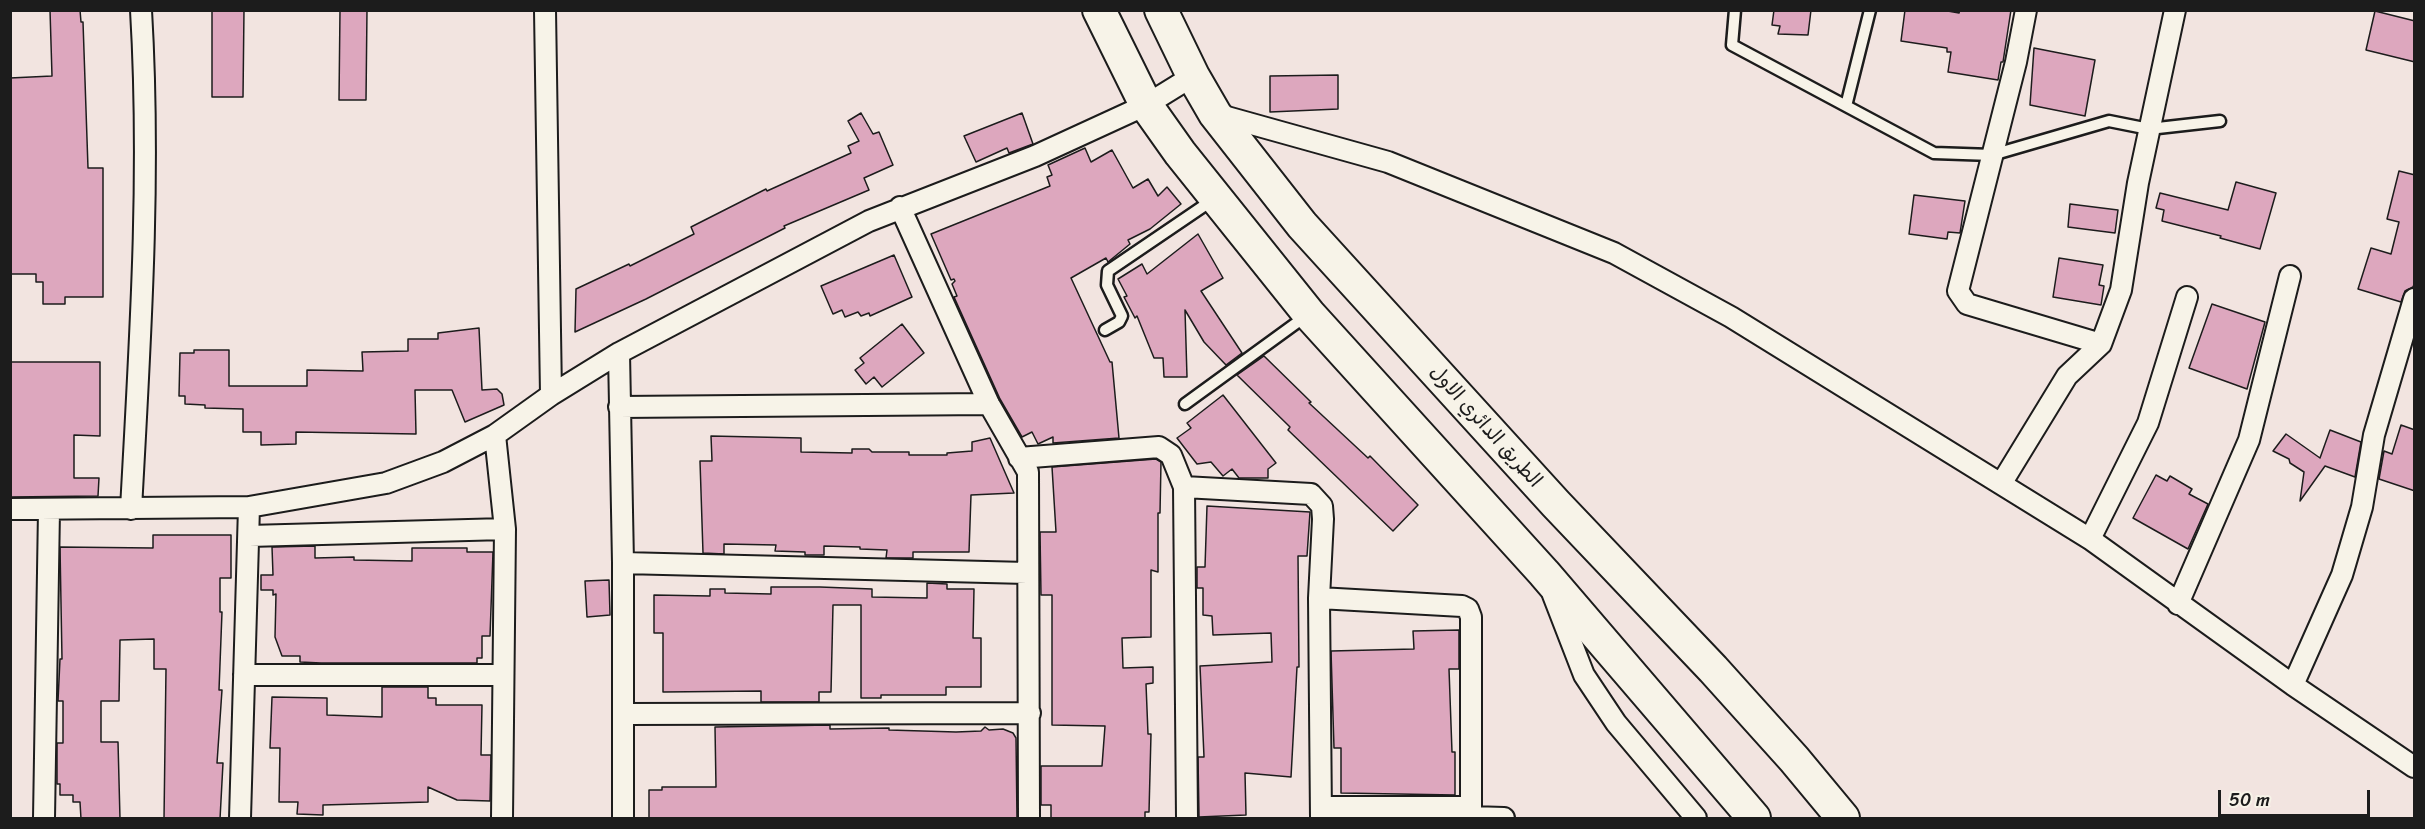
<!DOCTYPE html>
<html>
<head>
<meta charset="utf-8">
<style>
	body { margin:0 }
	#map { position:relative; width:2425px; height:829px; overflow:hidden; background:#f2e4e0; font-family:Sriracha,sans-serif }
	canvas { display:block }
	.frame { position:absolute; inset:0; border:12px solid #1c1c1c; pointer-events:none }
	.scale { position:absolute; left:2218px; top:790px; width:152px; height:27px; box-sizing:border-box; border:3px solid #1c1c1c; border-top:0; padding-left:8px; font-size:18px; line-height:21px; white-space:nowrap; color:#1c1c1c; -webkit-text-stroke:4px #f7f3e8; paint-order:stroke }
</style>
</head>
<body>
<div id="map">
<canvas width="2425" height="829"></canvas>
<div class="frame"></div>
<div class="scale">50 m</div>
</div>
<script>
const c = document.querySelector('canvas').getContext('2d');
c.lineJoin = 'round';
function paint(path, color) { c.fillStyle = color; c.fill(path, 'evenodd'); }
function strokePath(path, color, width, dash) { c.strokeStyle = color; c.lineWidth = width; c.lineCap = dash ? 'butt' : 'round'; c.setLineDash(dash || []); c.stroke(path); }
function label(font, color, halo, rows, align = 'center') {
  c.font = font + ' Sriracha,"Playpen Sans Arabic",sans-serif'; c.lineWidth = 5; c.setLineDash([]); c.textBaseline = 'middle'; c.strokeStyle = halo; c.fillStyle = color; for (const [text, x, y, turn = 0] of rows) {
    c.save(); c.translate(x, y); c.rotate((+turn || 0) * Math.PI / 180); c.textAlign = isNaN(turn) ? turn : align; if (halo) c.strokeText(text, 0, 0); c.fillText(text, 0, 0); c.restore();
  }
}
const building = new Path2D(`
	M50,10H80L81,22H83L88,168H103V297H65V304H43V282H36V274H10V78L52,76Z
	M212,10H244L243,97H212Z
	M340,10H367L366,100H339Z
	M1774,10H1811L1808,35L1778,34L1780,26L1772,25Z
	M1905,10H1942L1959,13L1960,10H2011L2003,62H2001L1998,80L1948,72L1951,52H1947V48L1901,41Z
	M2375,11L2415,21V62L2366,50Z
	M2034,48L2095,60L2085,116L2030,105Z
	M1338,75V109L1270,112V76Z
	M861,113L873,134L879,132L893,165L864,178L869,190L784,226L785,228L646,299L575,332L576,289L629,264L630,266L694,234L691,227L766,189L767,191L851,153L848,146L859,141L848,121Z
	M1022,113L1033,144L1009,153L1007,148L976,162L964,136Z
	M1085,148L1091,162L1112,150L1133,188L1148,179L1158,196L1167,187L1181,204L1150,229L1128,240L1130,244L1108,262L1106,258L1071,278L1110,362H1112L1119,438L1053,443V437L1038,444L1032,432L1022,437L1000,399L954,297L957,296L952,284L955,281L954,279L951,280L931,234L1050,186L1047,177L1052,175L1048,165Z
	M2399,171L2415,175V282L2413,287L2405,291L2401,302L2358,289L2371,248L2391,254L2399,222L2387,219Z
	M2236,182L2276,193L2260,249L2220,238L2221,236L2162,221L2164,210L2156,208L2160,193L2228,210Z
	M1914,195L1965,201L1960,233L1948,232L1947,239L1909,234Z
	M2070,204L2118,210L2115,233L2068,227Z
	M1198,234L1223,278L1201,291L1242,353L1226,365L1204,342L1185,310L1187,377H1164L1163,358H1154L1137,316L1135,318L1124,297L1127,296L1118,279L1142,264L1147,274Z
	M894,255L912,297L870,316L869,313L861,316L858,312L845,317L842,310L833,314L821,286Z
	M2059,258L2103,265L2099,285L2104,286L2101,305L2053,297Z
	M2212,304L2265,322L2247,389L2189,368Z
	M902,324L924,353L882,387L874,377L866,384L855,370L864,363L860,358Z
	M479,328L482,390L497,389L502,394L504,405L465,422L452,390H415L416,434L296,432V444L261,445V432H243V409L205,408V405L185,404V396H179L180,353H194V350H229V386H307V370L363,371L362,352L408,351V339H438V333Z
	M1264,356L1311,402L1309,403L1368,458L1370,456L1418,505L1393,531L1288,430L1290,427L1237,375Z
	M10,362H100V436L74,435V478H99L98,496L10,497Z
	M1223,395L1276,463L1268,469V478H1239L1232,469L1223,476L1211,462L1197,464L1177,438L1191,428L1187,423Z
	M2401,425L2415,430V491L2379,479L2384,451L2392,454Z
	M2330,430L2361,442L2355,477L2325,466L2300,501L2304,472L2290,463L2289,459L2273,451L2286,434L2320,458Z
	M711,436L801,438V452L852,453V449H869L872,452H909V455H947V453L972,451V442L990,438L1014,493L971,495L969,552H913V558H886L887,550L860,549V547L824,546V555H805V552L775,551L776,545L724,544V554L703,553L700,461H712Z
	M1156,459L1161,462L1160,513H1158V572L1151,570V637L1122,638L1123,668L1153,667V683L1146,684L1148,734H1151L1149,812H1145V819H1051V805H1041V766H1102L1105,726L1052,725V595H1041L1040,532H1056L1052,467Z
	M2156,475L2167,481L2170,476L2192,489L2189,494L2208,504L2188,549L2133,518Z
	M1207,506L1310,512L1307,556H1298L1299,667H1297L1291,777L1245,773L1246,815L1199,817L1198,757H1204L1200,666L1272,662L1271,633L1213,635L1212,616L1203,615V588H1197V567H1205Z
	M153,535H231V578H220V612H222L219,690H222L217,763H223L220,819H164L166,669H154V639L120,640L119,701H101V742H118L120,819H81L80,802H73V795H60V784H57V743H63V701H58L60,659H62L60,547L153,548Z
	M315,546V558L354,557V560L412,561V548H467V552H493L490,636H482V658H477V663H321L300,662V656H282L275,637L276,594L273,595V590H261V575H273L272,547Z
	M609,580L610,615L587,617L585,581Z
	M927,583L947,584V589H974L973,638H981V687H946V695H881V698H861V605H833L831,692H819V702H761V691L663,692V633H654V595L710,596V589H725V593L771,594V587H820L872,589V597L927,598Z
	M1459,630V669H1449L1452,752H1455V795L1341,793V748H1334L1331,651L1414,649L1413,631Z
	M382,687H428V698H436V705H482L481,755H491L490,801L457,800L428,787V802L323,805V815L297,814L298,802H279L280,748H270L272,697L327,698V715L382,717Z
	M830,725V729L889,728V730L956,732L981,731L985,727L989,730L1003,729L1013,733L1016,738L1017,819H649V790H662V787H716L715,727Z`);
paint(building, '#dda7be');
strokePath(building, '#1c1c1c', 1.5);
const service = new Path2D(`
	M1735,10L1732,45L1934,153L1992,155L2109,121L2149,129L2220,121
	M1846,106L1870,10
	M1105,330L1119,322L1122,316L1107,285L1108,271L1214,199
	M1185,404L1306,316`);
const minor = new Path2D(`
	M545,10L551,395
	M2026,10L2016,62L1958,291L1967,304L2101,344
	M1216,114L1388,162L1614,253L1731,317L2090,539L2293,685L2414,767
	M900,207L989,404L1028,472L1029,818
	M619,353L623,563V818
	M619,407L989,404
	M495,435L505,529L502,818
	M1019,458L1159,447L1171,455L1184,487L1311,494L1322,506L1323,519L1319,598L1321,818
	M2001,484L2067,376L2101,344L2121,290L2138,183L2175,10
	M1184,487L1187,818
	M10,509L249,507L386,483L443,462L495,435L551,395L619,353L869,221L1035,156L1146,105L1193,76
	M131,509C140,343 151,177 141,10
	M249,536L505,529
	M2090,539L2148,423L2187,297
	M623,563L1027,573
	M1553,595L1584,675L1616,723L1696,818
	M1319,598L1462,606L1468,609L1471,617V818
	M2178,604L2249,440L2290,276
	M244,675H503
	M2293,685L2342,575L2362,507L2374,435L2414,299
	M624,714L1030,713
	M1321,807H1470
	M1471,817L1504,818
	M44,818L49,510
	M240,818L249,507`);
const primary = new Path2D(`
	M1099,10L1146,105L1180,153L1309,314L1544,573L1754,818
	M1161,10L1193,76L1215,114L1302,225L1556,504L1713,669L1794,759L1843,818`);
strokePath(service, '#1c1c1c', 15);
strokePath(minor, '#1c1c1c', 24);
strokePath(primary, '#1c1c1c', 36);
strokePath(service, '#f7f3e8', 10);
strokePath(minor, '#f7f3e8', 20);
strokePath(primary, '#f7f3e8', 32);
label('20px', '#1c1c1c', '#f7f3e8', [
	["الطريق الدائري الاول",1485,427,48]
]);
</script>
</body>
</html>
